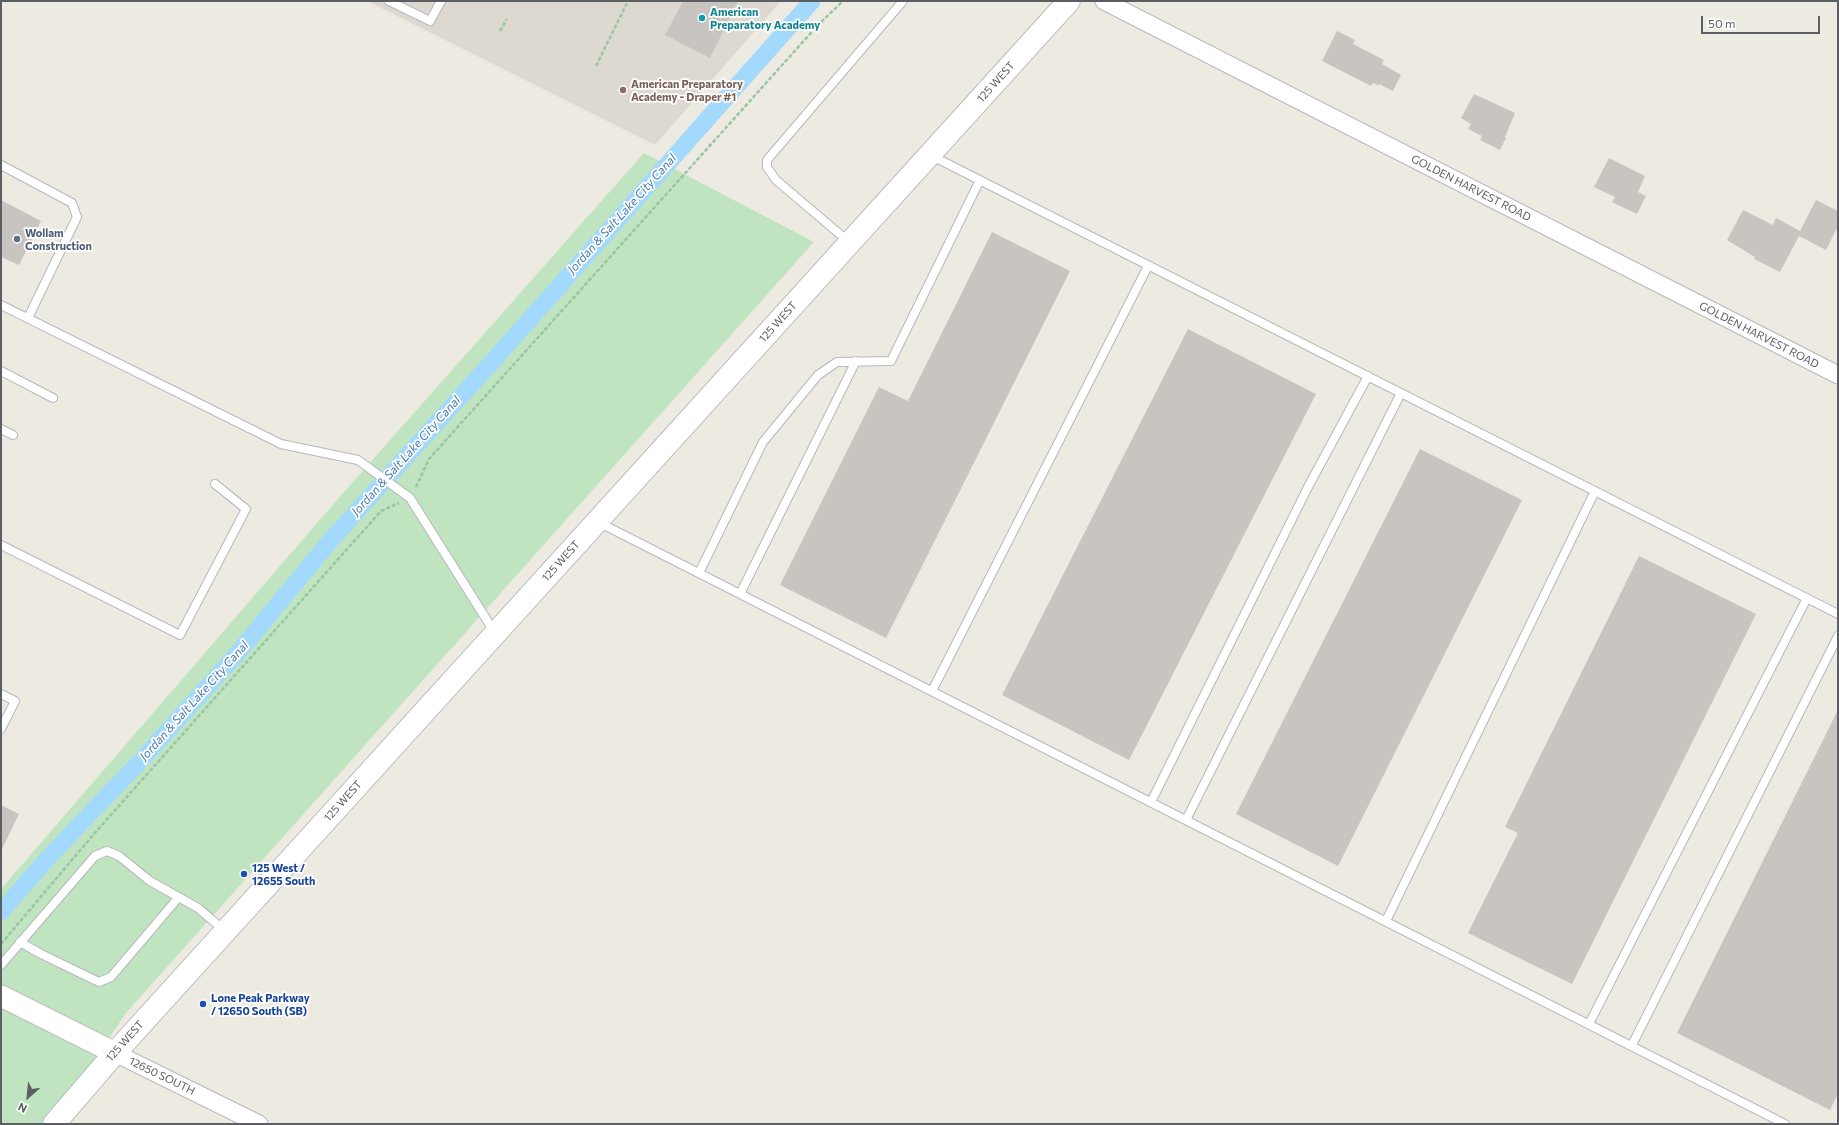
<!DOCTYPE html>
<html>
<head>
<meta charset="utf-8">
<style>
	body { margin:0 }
	#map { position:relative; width:1839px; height:1125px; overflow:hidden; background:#edeae2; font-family:Commissioner,sans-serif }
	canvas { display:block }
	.frame { position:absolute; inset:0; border:2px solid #5b5e63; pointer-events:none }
	.north { position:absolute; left:8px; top:1077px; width:40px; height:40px; -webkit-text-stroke:3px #fff; paint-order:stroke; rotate:207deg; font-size:11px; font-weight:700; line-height:16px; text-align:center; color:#5b5e63 }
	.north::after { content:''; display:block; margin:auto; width:14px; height:18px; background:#5b5e63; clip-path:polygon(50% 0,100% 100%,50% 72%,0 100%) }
	.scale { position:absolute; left:1701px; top:16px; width:119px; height:18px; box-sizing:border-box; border:2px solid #5b5e63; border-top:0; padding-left:5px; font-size:12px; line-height:14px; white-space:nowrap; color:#5b5e63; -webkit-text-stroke:3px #fff; paint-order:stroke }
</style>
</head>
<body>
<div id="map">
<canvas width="1839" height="1125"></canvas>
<div class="frame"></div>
<div class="north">N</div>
<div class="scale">50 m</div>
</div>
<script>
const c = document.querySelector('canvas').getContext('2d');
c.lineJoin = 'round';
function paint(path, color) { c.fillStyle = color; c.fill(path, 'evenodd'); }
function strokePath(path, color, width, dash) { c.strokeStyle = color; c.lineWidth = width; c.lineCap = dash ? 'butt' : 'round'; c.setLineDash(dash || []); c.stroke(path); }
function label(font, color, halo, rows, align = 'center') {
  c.font = font + ' Commissioner,sans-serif'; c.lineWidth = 3.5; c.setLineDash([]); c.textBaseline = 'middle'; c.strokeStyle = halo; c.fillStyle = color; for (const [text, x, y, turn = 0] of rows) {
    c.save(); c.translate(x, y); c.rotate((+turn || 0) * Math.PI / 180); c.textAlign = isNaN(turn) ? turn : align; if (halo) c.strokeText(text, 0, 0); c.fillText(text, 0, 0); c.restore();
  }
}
paint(new Path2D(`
	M367,1H781L655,145Z`), '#ddd9d0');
paint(new Path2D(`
	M644,153L814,242L126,1013L77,1086L44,1124H1V889L330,508Z`), '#c0e4bf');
strokePath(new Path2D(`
	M1,912L47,859L145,756L237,654L330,541L491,363L812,1`), '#a3d9fd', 17);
paint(new Path2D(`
	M683,1H738L710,58L665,35Z
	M1337,31L1355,40L1353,44L1384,60L1382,64L1401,75L1393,91L1379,84V86L1373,83L1371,86L1322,61Z
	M1474,94L1515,113L1505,137L1506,138L1500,150L1480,140L1482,136L1468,129L1471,124L1461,118Z
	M1609,158L1645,176L1638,192L1646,196L1637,214L1612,202L1615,197L1594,187Z
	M1,200L41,221L19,265L1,257Z
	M1816,200L1838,211V226L1826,250L1799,236L1780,272L1754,259L1755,257L1727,240L1743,210L1773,225L1776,218L1800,231Z
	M992,232L1070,271L886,638L780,585L879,387L908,401Z
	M1188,329L1316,394L1129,760L1002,695Z
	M1420,449L1522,500L1338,866L1236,814Z
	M1639,556L1756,614L1572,984L1468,933L1518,833L1505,827Z
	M1838,710V1094L1830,1110L1677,1033Z
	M1,805L19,814L1,851Z`), '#c8c5c0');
const service = new Path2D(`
	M389,1L430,21L441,1
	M930,155L1838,614
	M1,165L72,203L77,217L28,318
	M849,242L776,180L767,167V160L903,1
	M1,305L281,444L358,460L410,498L495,633
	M1,371L53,398
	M1,429L13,435
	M598,522L1785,1124
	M1,545L180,635L246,509L215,484
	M699,573L763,442L818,375L837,362L891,361L980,180
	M740,594L856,361
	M932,691L1148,266
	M1,694L15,701L1,729
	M1151,802L1308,487L1368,376
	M1186,820L1401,393
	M1386,921L1595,491
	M20,942L41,954L99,982L111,977L178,898
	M1,965L95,856L107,851L119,856L150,881L198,908L225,931
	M1589,1024L1807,598
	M1632,1045L1838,636`);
const minor = new Path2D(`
	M1104,1L1838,375
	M115,1053L259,1124`);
const tertiary = new Path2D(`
	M1,996L115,1053`);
const secondary = new Path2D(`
	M54,1124L115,1053L1069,1`);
strokePath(service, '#b5b8bc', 10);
strokePath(minor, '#b5b8bc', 19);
strokePath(tertiary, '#b5b8bc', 23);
strokePath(secondary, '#b6b9be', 24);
strokePath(new Path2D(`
	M500,31L507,19
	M596,66L628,1
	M416,487L429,459L818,25L843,1
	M1,944L93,835L381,511L399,503`), '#98c5a4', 2.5, [4, 2]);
strokePath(service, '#fff', 8);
strokePath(minor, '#fff', 17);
strokePath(tertiary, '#fff', 21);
strokePath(secondary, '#fff', 22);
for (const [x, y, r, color] of [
	[702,18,4,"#0f9aa8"],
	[623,90,4,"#8d6e63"],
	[17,239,4,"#5c6f8a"],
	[244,874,4,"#1a4fb4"],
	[203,1004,4,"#1a4fb4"]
]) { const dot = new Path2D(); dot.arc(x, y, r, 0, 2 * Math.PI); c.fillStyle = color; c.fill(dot); strokePath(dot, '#fff', 1.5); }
label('bold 11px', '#0d838f', '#fff', [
	["American",710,12],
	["Preparatory Academy",710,25]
], 'left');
label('11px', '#5b5e63', '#fff', [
	["125 WEST",996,82,-48],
	["GOLDEN HARVEST ROAD",1471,188,27],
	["125 WEST",778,322,-48],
	["GOLDEN HARVEST ROAD",1759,335,27],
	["125 WEST",561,561,-48],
	["125 WEST",343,801,-48],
	["125 WEST",125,1041,-48],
	["12650 SOUTH",162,1076,26]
]);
label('bold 11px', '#785e54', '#fff', [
	["American Preparatory",631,84],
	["Academy - Draper #1",631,97]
], 'left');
label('bold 11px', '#4e5e75', '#fff', [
	["Wollam",25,233],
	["Construction",25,246]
], 'left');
label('bold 11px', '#164399', '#fff', [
	["125 West /",252,868],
	["12655 South",252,881],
	["Lone Peak Parkway",211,998],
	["/ 12650 South (SB)",211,1011]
], 'left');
label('italic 12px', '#4179ae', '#fff', [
	["Jordan & Salt Lake City Canal",622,214,-48],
	["Jordan & Salt Lake City Canal",406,456,-48],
	["Jordan & Salt Lake City Canal",194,701,-48]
]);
</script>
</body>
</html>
